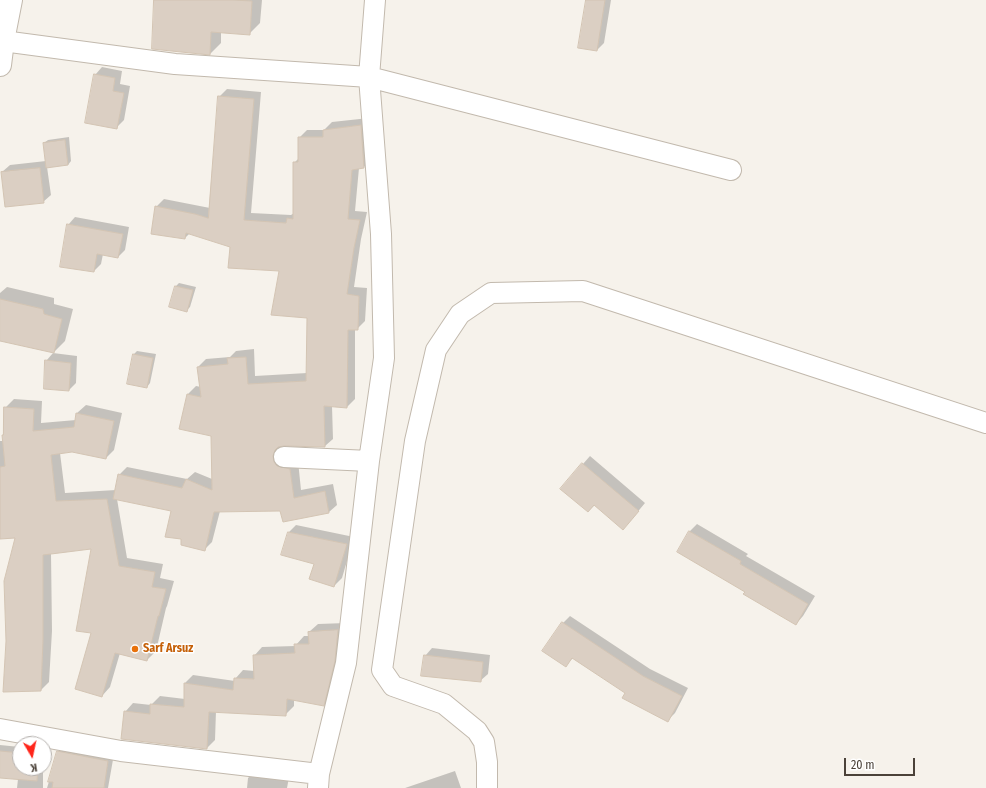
<!DOCTYPE html>
<html>
<head>
<meta charset="utf-8">
<style>
	body { margin:0 }
	#map { position:relative; width:986px; height:788px; overflow:hidden; background:#f6f2eb; font-family:"Fira Sans Condensed",sans-serif }
	canvas { display:block }
	.north { position:absolute; left:12px; top:736px; width:40px; height:40px; box-sizing:border-box; background:#fff; border:1px solid #b7b3b0; border-radius:50%; rotate:171deg; font-size:11px; font-weight:700; line-height:16px; text-align:center; color:#4b4239 }
	.north::after { content:''; display:block; margin:auto; width:14px; height:18px; background:#ff251a; clip-path:polygon(50% 0,100% 100%,50% 72%,0 100%) }
	.scale { position:absolute; left:844px; top:758px; width:71px; height:18px; box-sizing:border-box; border:2px solid #4b4239; border-top:0; padding-left:5px; font-size:12px; line-height:14px; white-space:nowrap; color:#4b4239; -webkit-text-stroke:3px #fff; paint-order:stroke }
</style>
</head>
<body>
<div id="map">
<canvas width="986" height="788"></canvas>
<div class="north">K</div>
<div class="scale">20 m</div>
</div>
<script>
const c = document.querySelector('canvas').getContext('2d');
c.lineJoin = 'round';
function paint(path, color) { c.fillStyle = color; c.fill(path, 'evenodd'); }
function strokePath(path, color, width, dash) { c.strokeStyle = color; c.lineWidth = width; c.lineCap = dash ? 'butt' : 'round'; c.setLineDash(dash || []); c.stroke(path); }
function label(font, color, halo, rows, align = 'center') {
  c.font = font + ' "Fira Sans Condensed",sans-serif'; c.lineWidth = 3; c.setLineDash([]); c.textBaseline = 'middle'; c.strokeStyle = halo; c.fillStyle = color; for (const [text, x, y, turn = 0] of rows) {
    c.save(); c.translate(x, y); c.rotate((+turn || 0) * Math.PI / 180); c.textAlign = isNaN(turn) ? turn : align; if (halo) c.strokeText(text, 0, 0); c.fillText(text, 0, 0); c.restore();
  }
}
paint(new Path2D(`
	M155,0H262L260,23L249,34L221,32V43L210,54Z
	M587,0H611L604,43L597,50Z
	M102,67L122,71L120,84L130,86L124,120L117,127L95,75Z
	M227,89L261,92L251,213L291,215L294,213V163L299,158V138L307,130H324L332,122L369,118L372,159L364,167L359,168L355,211L367,212L361,239L354,287L367,288L365,321L357,329H355V399L347,407L332,406L333,439L325,446L284,445H281L280,448L281,454L298,461L301,490L333,484L337,505L329,512L281,510L220,511L212,542L204,550L182,538L173,510L117,499L127,558L163,564L160,578L174,581L167,606L166,608L156,651L147,660L120,653L110,687L102,696L92,632V548L51,553L52,631L49,682L41,690L16,537L0,472V441H3L5,408L14,399L42,401L41,423L76,420L77,413L86,405L122,413L114,450L106,458L72,451L60,453L65,493L116,490L119,475L127,467L187,479L195,472L212,479V436L188,394L196,386L201,387L198,367L206,359L230,357L236,351L254,349L255,376L307,373L308,318L280,270L231,246L190,233L185,238L156,207L164,199L210,208L219,97Z
	M69,137L71,161L68,165L47,167L51,195L43,202L2,172L10,165L46,161L44,143L48,140Z
	M75,217L129,227L125,250L118,257L103,254L101,264L94,271L68,225Z
	M179,283L196,287L190,307L187,310L171,306L176,286Z
	M7,287L54,298V304L73,309L65,341L54,352L0,340V293Z
	M137,351L156,354L150,383L147,387L134,354Z
	M53,353L77,356L76,383L69,390L45,388L46,361Z
	M590,456L645,503L630,521L595,505L588,511L561,489Z
	M697,524L748,554L746,556L815,596L803,616L796,624L746,592L678,552L690,531Z
	M296,525L354,537L342,578L334,586L289,532Z
	M570,616L650,669L688,688L675,713L668,720L573,658L565,666L563,623Z
	M346,623L332,697L323,705L294,699V706L285,715L216,711L215,740L207,748L125,712L133,703L151,705L160,696L185,699V683L193,675L235,681V679L243,670L255,671L254,656L262,647L295,646L304,636H309V632L318,624Z
	M432,648L490,655L488,674L480,681L425,656Z
	M0,745L20,747V768H43V788H17L18,779L0,777Z
	M64,745L114,754L108,788H47L58,752Z
	M258,768L290,772L287,788H247L248,778Z
	M455,771L461,788H405Z`), '#0003');
const building = new Path2D(`
	M154,0H233L252,1L250,35L211,32L210,55L152,49Z
	M586,0H605L597,51L578,48Z
	M94,74L115,78L113,91L124,93L117,129L85,123Z
	M218,96L254,99L244,220L286,223L287,218L293,219V162H298V137H323V130L361,125L364,168L352,170L348,219L360,220L354,248L347,294L359,296L358,330H348L347,408L324,406L325,447L284,446L278,447L275,450L273,456L274,462L277,466L290,469L294,498L325,491L329,513L283,522L280,511L214,512L205,551L181,545V539L165,537L171,511L113,499L118,474L182,488L186,479L212,490L211,436L179,429L187,394L201,397L197,367L228,364L227,358L246,357L248,384L306,381L307,318L271,315L279,271L228,268L230,247L186,233L185,239L151,234L155,206L195,214L208,218Z
	M65,140L68,165L46,168L43,143Z
	M40,168L44,203L5,207L1,172Z
	M67,224L123,234L118,258L97,254L94,272L60,267Z
	M175,286L193,290L187,312L169,307Z
	M0,299L43,309L44,314L62,319L54,353L0,341Z
	M133,354L153,358L147,388L127,384Z
	M45,360L71,363L69,391L44,389Z
	M4,407L34,409L33,431L74,427L76,413L114,421L106,459L72,452L51,455L56,501L107,499L119,566L155,572L152,587L166,589L159,616H158L147,661L115,653L102,697L75,689L91,633L76,631L91,549L43,555V640L41,691L3,692L6,641L4,581L15,538L0,539V467L5,466L2,435H3Z
	M582,463L639,511L623,530L594,505L588,512L560,489Z
	M689,531L741,561L740,564L808,604L796,625L743,594L745,592L677,552Z
	M288,532L347,544L334,587L309,579L314,564L281,555Z
	M562,622L643,676L682,696L668,722L622,698L625,693L572,658L566,667L542,651Z
	M338,630L335,661L324,706L287,699L286,716L209,712L207,749L121,739L124,711L150,714V704L184,707V683L233,690L234,678L254,679L253,655L295,653L294,644H309L308,632Z
	M424,655L483,662L481,682L421,676Z
	M0,751L20,753V768H38L37,781L0,778Z
	M57,751L108,761L104,788H52L53,782H48Z`);
paint(building, '#dbcfc3');
strokePath(building, '#d3c4b3', 1);
const minor = new Path2D(`
	M3,41L175,64L369,77L731,170
	M284,457L369,461
	M0,729L121,751L319,774
	M318,788L319,774L346,663L369,461L384,358L381,234L369,77L375,0
	M487,788V762L484,742L477,731L444,704L393,686L382,670L415,441L436,350L460,314L491,293L583,291L986,423`);
const tertiary = new Path2D(`
	M0,65L3,41L11,0`);
strokePath(minor, '#c2b9ad', 22);
strokePath(tertiary, '#c2b9ad', 24);
strokePath(minor, '#fff', 20);
strokePath(tertiary, '#fff', 22);
for (const [x, y, r, color] of [
	[135,649,4,"#e8710a"]
]) { const dot = new Path2D(); dot.arc(x, y, r, 0, 2 * Math.PI); c.fillStyle = color; c.fill(dot); strokePath(dot, '#fff', 1.5); }
label('bold 12px', '#c56008', '#fff', [
	["Sarf Arsuz",143,649]
], 'left');
</script>
</body>
</html>
